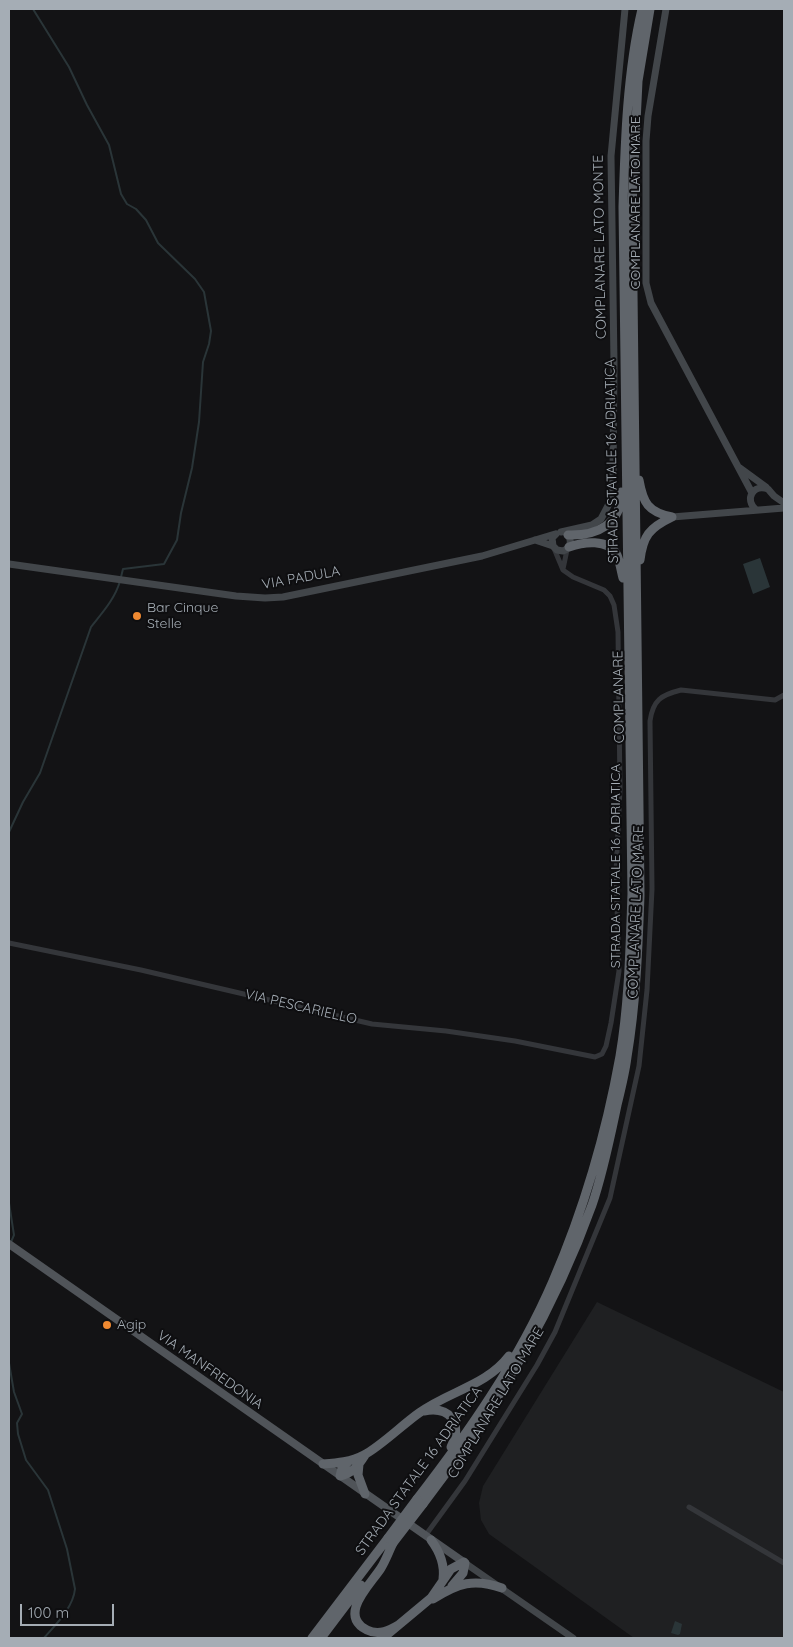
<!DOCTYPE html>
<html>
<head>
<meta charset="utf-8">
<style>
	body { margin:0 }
	#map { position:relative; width:793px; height:1647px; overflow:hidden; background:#131315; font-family:Quicksand,sans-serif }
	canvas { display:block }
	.frame { position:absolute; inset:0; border:10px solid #a5adb5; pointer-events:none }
	.scale { position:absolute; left:20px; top:1604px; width:94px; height:22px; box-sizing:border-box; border:2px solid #a5adb5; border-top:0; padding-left:6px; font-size:15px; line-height:18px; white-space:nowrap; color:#a5adb5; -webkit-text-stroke:4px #0e0e10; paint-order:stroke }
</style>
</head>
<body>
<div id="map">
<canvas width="793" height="1647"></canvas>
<div class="frame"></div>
<div class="scale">100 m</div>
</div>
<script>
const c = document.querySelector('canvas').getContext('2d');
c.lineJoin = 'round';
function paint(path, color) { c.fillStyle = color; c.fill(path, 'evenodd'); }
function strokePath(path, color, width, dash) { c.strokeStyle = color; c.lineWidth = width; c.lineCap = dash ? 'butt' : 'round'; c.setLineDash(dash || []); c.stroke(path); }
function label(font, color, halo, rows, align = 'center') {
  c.font = font + ' Quicksand,sans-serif'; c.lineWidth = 4; c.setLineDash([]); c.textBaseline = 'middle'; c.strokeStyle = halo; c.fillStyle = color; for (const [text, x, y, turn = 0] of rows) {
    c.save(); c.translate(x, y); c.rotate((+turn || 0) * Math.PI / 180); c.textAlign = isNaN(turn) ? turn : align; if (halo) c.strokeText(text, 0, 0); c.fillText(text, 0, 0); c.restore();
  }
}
paint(new Path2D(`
	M597,1302L784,1392V1638H634L489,1534L481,1520L479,1503L483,1486Z`), '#1f2022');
paint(new Path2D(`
	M760,558L770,587L753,594L743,564Z
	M675,1621L682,1624L680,1634L678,1635L671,1633Z`), '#2a3538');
strokePath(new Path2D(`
	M33,9L69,67L87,105L109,145L121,194L127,204L136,209L146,220L158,243L195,279L204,292L211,331L209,344L203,362L199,422L192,468L181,513L177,540L164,564L123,569L121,577
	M9,832L23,802L40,773L91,627C102,613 115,599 120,581
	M9,1203L14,1235L11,1242
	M9,1363L14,1392L22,1414L17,1423L18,1434L26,1460L48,1490L67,1549L75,1589C73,1608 56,1624 44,1638`), '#2a3538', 2);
strokePath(new Path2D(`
	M563,569L567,550
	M9,943L141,970L372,1024L446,1031L515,1041L595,1057L602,1054L606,1046L611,1023L619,971L616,873L620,789L618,632L614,605L610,596L604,590L573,577L563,570L553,546
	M689,1507L784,1563
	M425,1536L465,1481L537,1365L555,1332L610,1198L639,1066L647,990L652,889L650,721C653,700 661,695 681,690L775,700L784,695`), '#34363a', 5);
strokePath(new Path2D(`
	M666,9L648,116L646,141V283L651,303L752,493
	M740,468L766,487
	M756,510C744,499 753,484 768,489L774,496L784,503
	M672,517L784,508
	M561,532L592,525L601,519L610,502L613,474L614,363L611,156L625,9
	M535,540L553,546L557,550L563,551C571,548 573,540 566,533
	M553,546L552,538L556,534
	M9,564L236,596L265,598L283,597L482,556L555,534
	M465,1563L573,1638`), '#42464a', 7);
strokePath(new Path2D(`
	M9,1244L465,1563`), '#505459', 8);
strokePath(new Path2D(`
	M639,480C643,503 648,512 672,517
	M568,535C597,536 622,524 621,492
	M569,547C583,542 608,538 617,555C620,562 621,571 623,578
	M640,560C643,536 649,528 672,517
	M424,1411C450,1406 463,1423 451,1447
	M348,1462L342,1468L340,1476C353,1473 358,1466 365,1455
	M323,1464C337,1463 351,1462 364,1455C381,1446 402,1425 419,1413C449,1391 486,1386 509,1356
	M359,1464L358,1475L365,1494
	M417,1499C469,1432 519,1360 553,1281C584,1209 606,1134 620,1056C629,1003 630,948 632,894L623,207C625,142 627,73 642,9
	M423,1504C494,1412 553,1314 592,1205C603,1173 610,1138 617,1105C621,1089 625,1073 627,1057C636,1003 638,949 640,895L632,206L638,81L650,9
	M431,1540C440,1552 445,1564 443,1579
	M393,1543C389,1551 386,1560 381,1568C371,1584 337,1615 367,1630C379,1636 390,1630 400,1624
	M452,1586L463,1573L465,1563
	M433,1599C458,1583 474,1578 502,1588
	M312,1638L388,1538
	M321,1638L361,1585
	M383,1638L431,1598L451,1569L464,1562`), '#60656b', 9);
strokePath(new Path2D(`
	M388,1538L417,1499
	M393,1543L423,1504`), '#60656b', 9);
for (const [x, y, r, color] of [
	[137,616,5,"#ef8931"],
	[107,1325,5,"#ef8931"]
]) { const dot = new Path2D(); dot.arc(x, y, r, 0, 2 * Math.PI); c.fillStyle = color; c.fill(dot); strokePath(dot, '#0e0e10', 2); }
label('14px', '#a5adb5', '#0e0e10', [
	["COMPLANARE LATO MARE",636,203,-90],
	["COMPLANARE LATO MONTE",600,247,-91],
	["STRADA STATALE 16 ADRIATICA",612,461,-91],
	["VIA PADULA",301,578,-10],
	["COMPLANARE",619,697,-91],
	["STRADA STATALE 16 ADRIATICA",616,866,-90],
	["COMPLANARE LATO MARE",636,912,-88],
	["VIA PESCARIELLO",301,1007,13],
	["VIA MANFREDONIA",210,1370,35],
	["COMPLANARE LATO MARE",496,1403,-59],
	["STRADA STATALE 16 ADRIATICA",419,1471,-54]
]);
label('14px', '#a5adb5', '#0e0e10', [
	["Bar Cinque",147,608],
	["Stelle",147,624],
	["Agip",117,1325]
], 'left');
</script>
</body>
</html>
